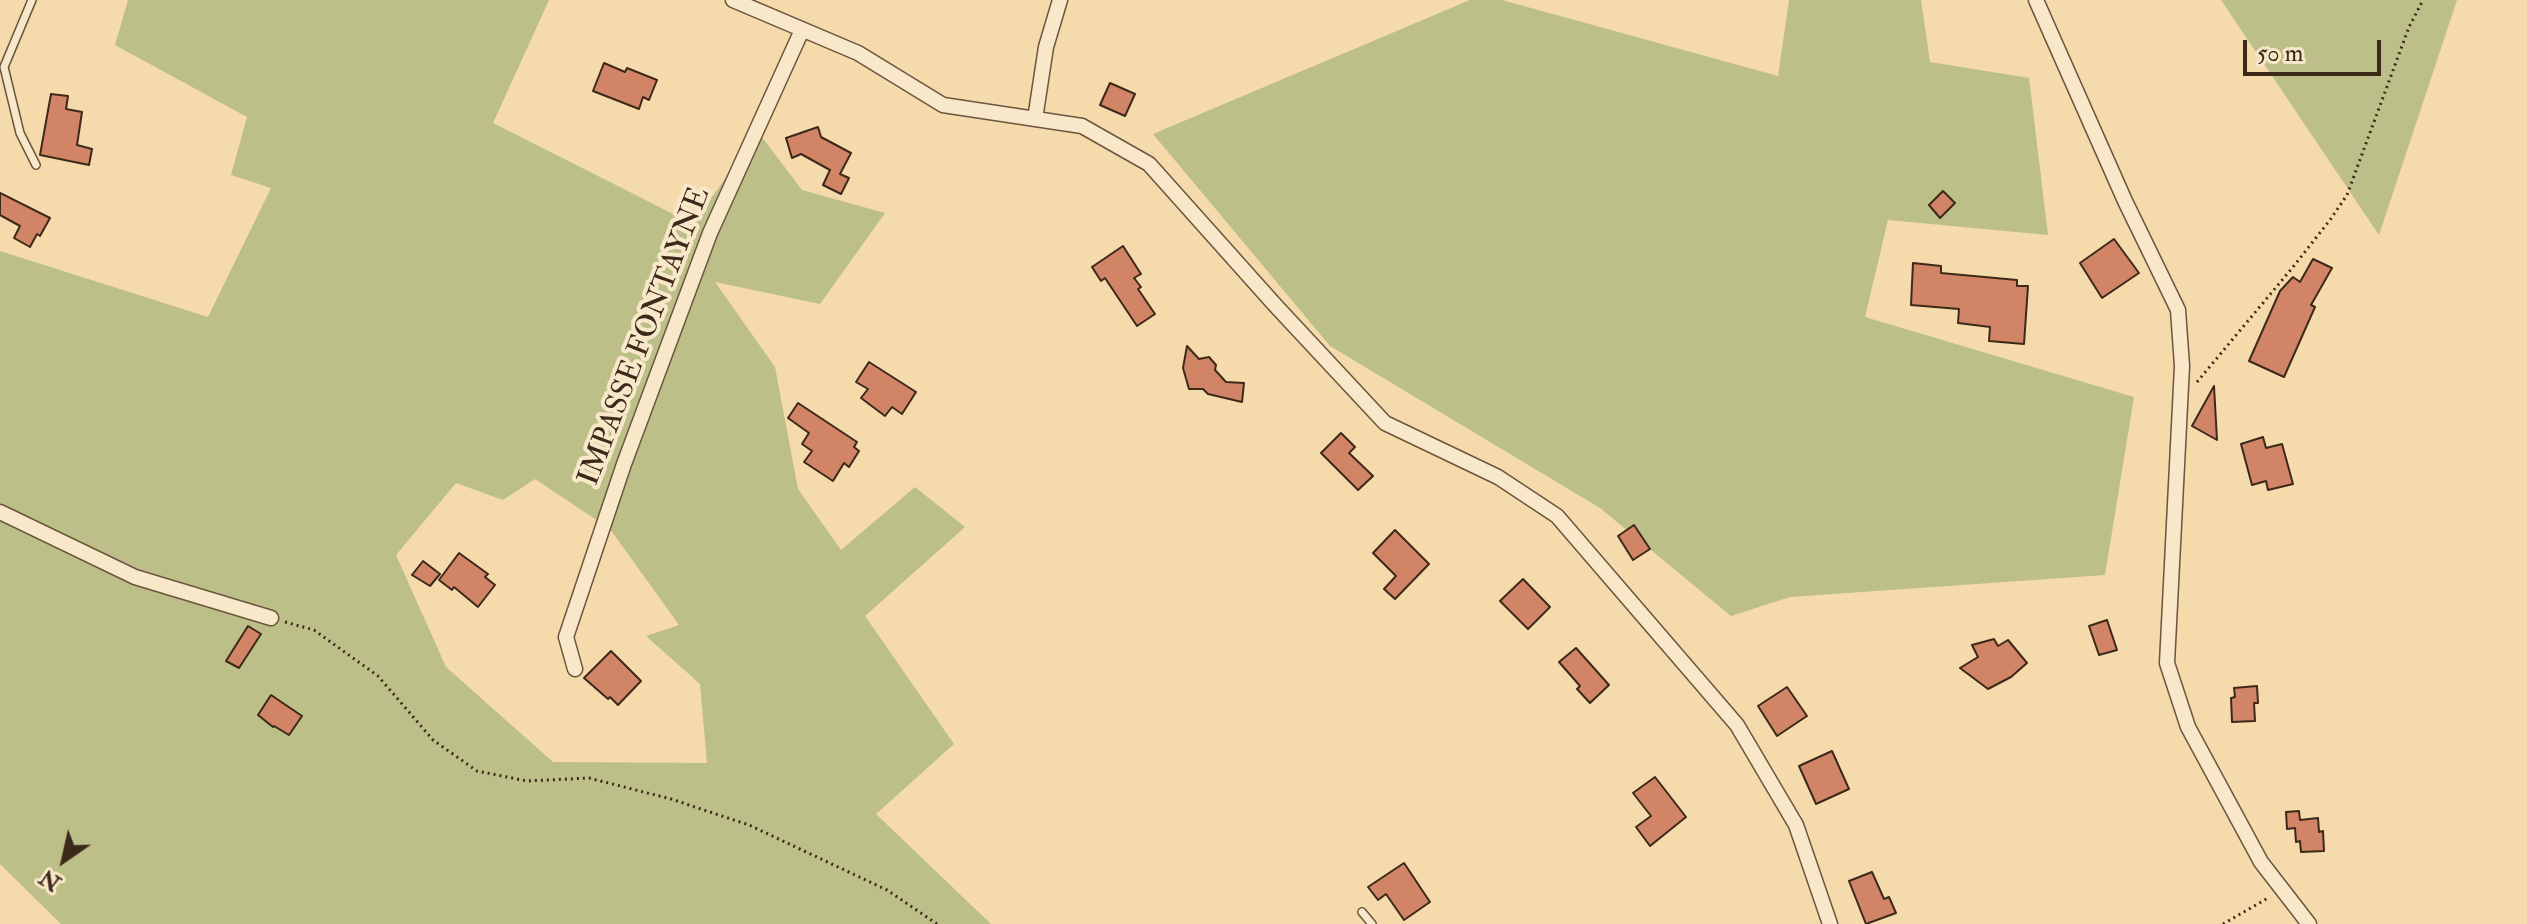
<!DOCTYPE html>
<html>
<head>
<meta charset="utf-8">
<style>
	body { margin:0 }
	#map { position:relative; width:2527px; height:924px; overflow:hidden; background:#f5daab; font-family:"IM FELL Double Pica",serif }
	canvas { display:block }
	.north { position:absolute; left:24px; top:820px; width:80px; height:80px; -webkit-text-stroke:6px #f8e7c8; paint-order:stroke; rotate:214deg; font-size:22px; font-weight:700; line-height:32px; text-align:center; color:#3d291a }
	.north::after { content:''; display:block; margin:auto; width:28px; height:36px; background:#3d291a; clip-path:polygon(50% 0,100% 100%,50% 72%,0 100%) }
	.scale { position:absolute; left:2243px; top:40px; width:138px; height:36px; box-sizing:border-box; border:4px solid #3d291a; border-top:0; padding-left:10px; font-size:24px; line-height:28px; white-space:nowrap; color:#3d291a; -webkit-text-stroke:6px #f8e7c8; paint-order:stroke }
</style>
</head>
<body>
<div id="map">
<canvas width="2527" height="924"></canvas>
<div class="north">N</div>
<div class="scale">50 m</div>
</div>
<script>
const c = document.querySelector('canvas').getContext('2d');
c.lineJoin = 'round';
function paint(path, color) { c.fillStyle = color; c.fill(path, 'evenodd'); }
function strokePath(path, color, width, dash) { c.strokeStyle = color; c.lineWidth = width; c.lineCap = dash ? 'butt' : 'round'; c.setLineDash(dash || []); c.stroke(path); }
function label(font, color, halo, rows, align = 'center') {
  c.font = font + ' "IM FELL Double Pica",serif'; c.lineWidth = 8; c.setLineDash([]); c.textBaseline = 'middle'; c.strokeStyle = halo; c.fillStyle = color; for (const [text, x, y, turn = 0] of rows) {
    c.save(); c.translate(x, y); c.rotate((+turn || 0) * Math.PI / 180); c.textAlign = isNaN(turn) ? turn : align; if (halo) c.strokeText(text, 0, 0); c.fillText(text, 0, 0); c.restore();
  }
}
paint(new Path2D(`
	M128,0H549L493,123L693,224L758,132L802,190L885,213L820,304L715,282L775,367L798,489L841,550L915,487L965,527L865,616L954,744L876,814L991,924H61L0,864V251L208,317L271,188L231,175L247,117L115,45ZM535,479L610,529L679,625L646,636L700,684L707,763L553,762L446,667L396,555L456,483L503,500Z
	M1470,0H1502L1778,76L1789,0H1921L1930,62L2029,78L2048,235L1888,220L1865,317L2134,397L2105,575L1790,597L1731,616L1600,508L1330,346L1153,134Z
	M2221,0H2457L2379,235Z`), '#bcbf88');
const building = new Path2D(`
	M604,63L625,72L627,68L657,80L649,100L643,97L639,109L593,91Z
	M1110,83L1135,94L1125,116L1100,105Z
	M51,94L68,96L66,109L82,112L77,145L92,149L89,165L40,155Z
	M818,127L821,137L851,153L840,174L849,178L841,194L823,185L830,170L801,154L792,158L786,138Z
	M1943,191L1955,203L1940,218L1929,205Z
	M0,193L50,218L40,236L37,234L30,247L14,238L20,226L0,215Z
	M2114,239L2139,273L2102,298L2080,263Z
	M1123,246L1141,274L1134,278L1141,287L1138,289L1155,314L1137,326L1105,278L1101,281L1092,267Z
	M2313,259L2332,268L2311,305L2315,307L2284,377L2249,361L2280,291L2293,277L2300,282Z
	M1913,263L1941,266V273L2017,280V286H2028L2024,344L1989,341L1990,327L1958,323L1959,309L1911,305Z
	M1187,346L1199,359L1209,357L1216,365L1215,370L1226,382L1244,383L1242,402L1208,394L1203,389H1189L1183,368Z
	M869,362L916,392L902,414L892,407L885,416L861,398L868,389L856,382Z
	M2214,386L2217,440L2192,426Z
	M798,403L857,442L854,447L859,451L849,467L844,463L833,481L804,462L812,451L802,444L809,433L788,418Z
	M1341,433L1355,447L1349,453L1373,476L1358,490L1321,453Z
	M2263,437L2266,448L2282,444L2293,484L2268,490L2266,481L2252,485L2241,444Z
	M1634,525L1650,549L1633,560L1618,536Z
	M1395,530L1429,564L1395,599L1384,589L1396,576L1373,553Z
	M459,553L488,574L485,577L495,585L478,607L454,587L452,590L439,580Z
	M423,561L440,574L430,586L412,575Z
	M1523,579L1550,607L1528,629L1500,601Z
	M2107,620L2117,650L2099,655L2089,626Z
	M248,626L261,634L239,668L226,661Z
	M1994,639L1998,646L2008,640L2027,663L2011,677L1988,689L1960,668L1978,657L1972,645Z
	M1576,648L1609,685L1590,703L1577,689L1580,686L1559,662Z
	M611,651L641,681L618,705L610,697L608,699L584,678Z
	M2257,686L2258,703H2254L2255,721L2232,722L2231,698L2235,697L2234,688Z
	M1787,687L1807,716L1777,736L1758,706Z
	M271,695L302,716L289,735L274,726L273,727L258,715Z
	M1832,751L1849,789L1816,804L1799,766Z
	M1655,777L1686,817L1650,846L1636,827L1651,816L1633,793Z
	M2299,811L2300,820L2318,818L2319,832L2323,831L2324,851L2301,852L2300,841L2296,842L2295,828L2287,829L2286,812Z
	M1404,863L1430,902L1404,920L1386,894L1378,900L1368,887Z
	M1872,872L1884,899L1889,897L1896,913L1866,924L1849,881Z`);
paint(building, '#d28566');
strokePath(building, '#3d291a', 2);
const service = new Path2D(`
	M32,0L4,67L20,133L36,165
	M1362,912L1372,924`);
const minor = new Path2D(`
	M733,0L858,53L943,105L1082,126L1149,164L1275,305L1385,423L1498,477L1557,516L1737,725L1796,825L1830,924
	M2036,0L2125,201L2178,310L2182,366L2167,663L2188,727L2261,862L2309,924
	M1035,119L1046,47L1060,0
	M0,512L135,577L271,618
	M575,669L566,637L624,464L710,233L802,30`);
strokePath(service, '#6b553e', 10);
strokePath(minor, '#6b553e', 17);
strokePath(new Path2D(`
	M2197,382L2293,267L2330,220L2347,195L2409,27L2423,0
	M285,622L314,630L378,676L433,740L477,771L527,781L589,778L671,799L749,825L887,890L937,924
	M2223,924L2268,898`), '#3d291a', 3, [2, 4]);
strokePath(service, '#f8e7c8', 7);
strokePath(minor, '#f8e7c8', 14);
label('30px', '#3d291a', '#f8e7c8', [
	["IMPASSE FONTAYNE",646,337,-69]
]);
</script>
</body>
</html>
